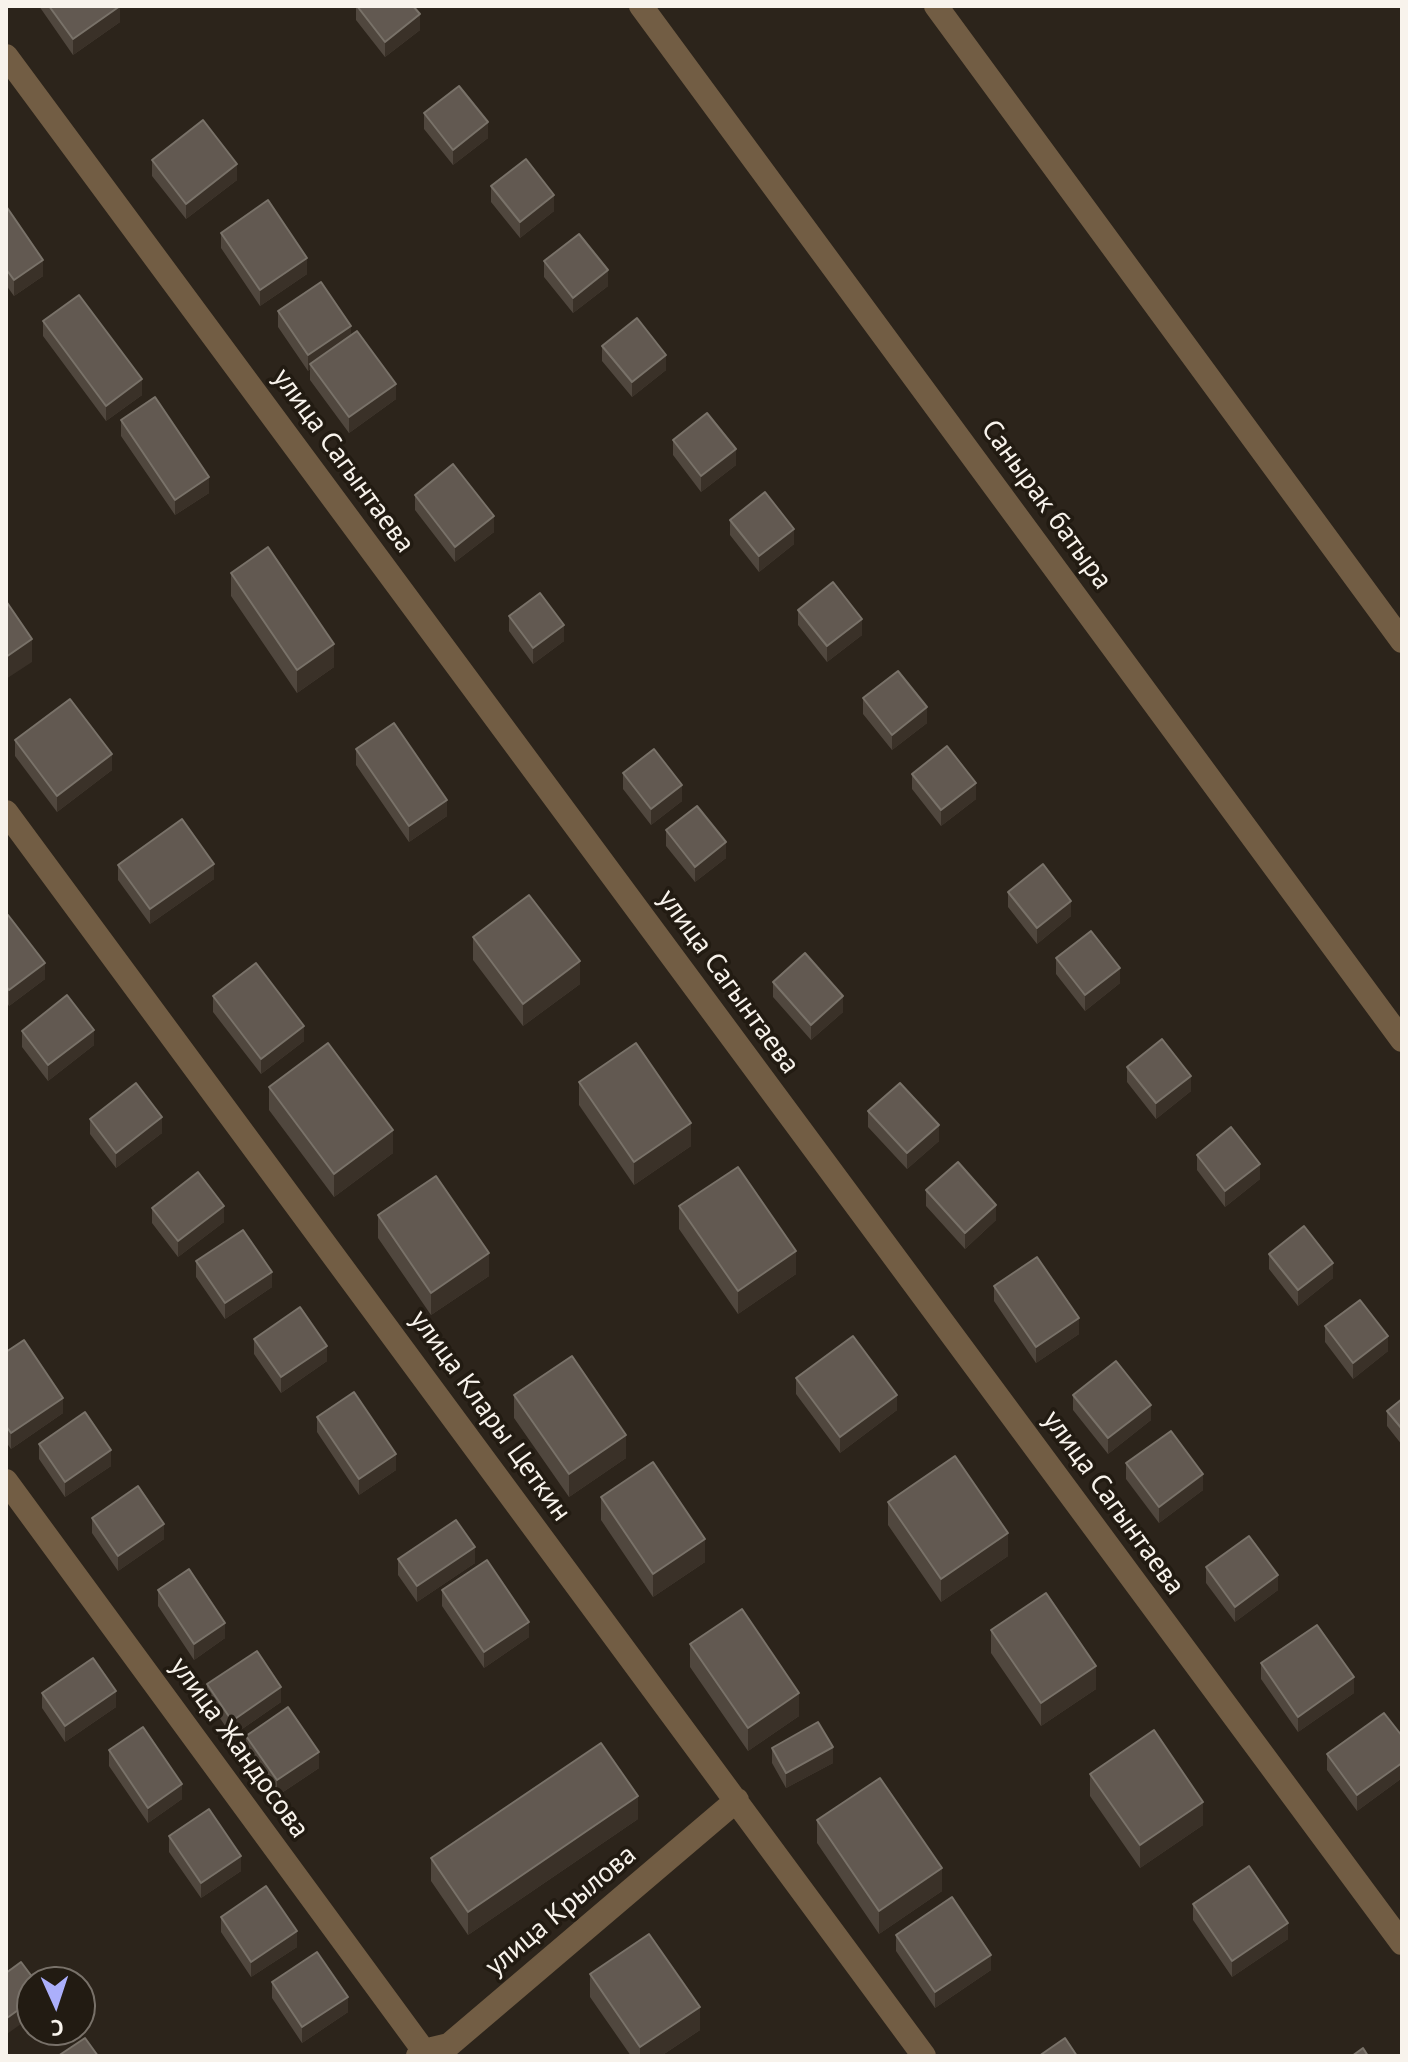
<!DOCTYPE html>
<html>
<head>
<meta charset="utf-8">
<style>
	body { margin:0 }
	#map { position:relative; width:1408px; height:2062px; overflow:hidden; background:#2c241b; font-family:"PT Sans",sans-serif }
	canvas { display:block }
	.frame { position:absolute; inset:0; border:8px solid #f8f3ec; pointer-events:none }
	.north { position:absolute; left:16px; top:1966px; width:80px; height:80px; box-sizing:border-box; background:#221b12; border:2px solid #787169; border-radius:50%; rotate:177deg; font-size:22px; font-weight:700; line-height:32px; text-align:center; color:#f8f3ec }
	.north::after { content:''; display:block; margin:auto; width:28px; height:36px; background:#abaffb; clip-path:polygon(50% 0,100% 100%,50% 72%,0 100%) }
</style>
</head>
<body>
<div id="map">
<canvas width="1408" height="2062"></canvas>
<div class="frame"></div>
<div class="north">С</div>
</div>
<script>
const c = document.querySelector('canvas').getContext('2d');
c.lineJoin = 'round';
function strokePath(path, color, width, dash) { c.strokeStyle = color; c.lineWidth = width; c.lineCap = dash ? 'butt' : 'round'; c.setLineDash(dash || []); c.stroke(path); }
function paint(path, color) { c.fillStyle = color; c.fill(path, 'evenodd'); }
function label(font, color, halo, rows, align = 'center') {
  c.font = font + ' "PT Sans",sans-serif'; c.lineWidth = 7; c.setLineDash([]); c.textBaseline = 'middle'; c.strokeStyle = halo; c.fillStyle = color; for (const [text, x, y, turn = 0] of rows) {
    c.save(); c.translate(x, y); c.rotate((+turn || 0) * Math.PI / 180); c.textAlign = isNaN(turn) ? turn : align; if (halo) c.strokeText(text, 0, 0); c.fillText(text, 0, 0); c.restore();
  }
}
strokePath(new Path2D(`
	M641,6L1402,1040
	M936,6L1402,641
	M6,56L1402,1943
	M6,812L924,2056
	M6,1481L424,2051
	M418,2056L424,2051L449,2045L737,1800`), '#725d44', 24);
paint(new Path2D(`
	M39,6H120V22L73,55Z
	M356,6H413L420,30L385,57L356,20Z
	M424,113L488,138L453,165L424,129Z
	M152,160L237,180L186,219L152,176Z
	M491,186L554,211L520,238L491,202Z
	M6,206L43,276L14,296L6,285Z
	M221,233L307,274L260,306L221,248Z
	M544,261L608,286L573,313L544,277Z
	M278,311L351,335L396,399L349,433L310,380V369L308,371L278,327Z
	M43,321L142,395L106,421L43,336Z
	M602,346L666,370L632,397L602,361Z
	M121,420L209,493L175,515L121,436Z
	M673,440L736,465L701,492L673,455Z
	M415,495L494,532L455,562L415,510Z
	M730,520L794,544L759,572L730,535Z
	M231,573L334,667L297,693L231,596Z
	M798,610L862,635L827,662L798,625Z
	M509,616L564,641L533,664L509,631Z
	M863,698L927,723L892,750L863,714Z
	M15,740L112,770L57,812L15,756Z
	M356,749L447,816L409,842L356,765Z
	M623,773L682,801L651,825L623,789Z
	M912,774L976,799L941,826L912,789Z
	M666,830L726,858L695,882L666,846Z
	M118,865L214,879L150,924L118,880Z
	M1008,892L1071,916L1037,944L1008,907Z
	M6,917L45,979L9,1006L6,1001Z
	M473,937L580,984L523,1026L473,960Z
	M1056,958L1120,983L1085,1011L1056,974Z
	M773,982L843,1012L811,1040L773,997Z
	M213,996L304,1041L261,1074L213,1012Z
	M22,1031L94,1045L48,1081L22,1047Z
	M1127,1067L1191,1091L1156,1119L1127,1082Z
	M579,1082L691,1146L634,1185L579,1105Z
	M269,1087L393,1153L334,1197L269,1110Z
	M868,1111L939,1141L907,1169L868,1127Z
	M90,1119L162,1133L116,1168L90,1134Z
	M1197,1155L1260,1179L1225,1207L1197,1170Z
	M926,1190L996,1220L965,1249L926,1206Z
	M679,1206L796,1274L738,1314L679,1229Z
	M152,1208L224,1222L178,1257L152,1223Z
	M378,1215L489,1276L431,1315L378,1238Z
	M1269,1254L1333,1278L1298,1306L1269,1269Z
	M196,1261L272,1287L225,1319L196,1277Z
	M994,1286L1079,1334L1036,1363L994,1301Z
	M1325,1326L1388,1351L1353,1379L1325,1342Z
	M254,1339L327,1361L281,1393L254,1354Z
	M6,1352L63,1413L11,1449L6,1442Z
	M796,1378L897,1410L840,1453L796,1394Z
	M514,1395L626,1458L569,1497L514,1418Z
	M1073,1395L1151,1420L1108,1454L1073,1410Z
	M1402,1399V1445L1387,1426V1411Z
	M317,1417L396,1470L359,1495L317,1432Z
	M39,1444L111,1466L65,1497L39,1459Z
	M1126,1463L1203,1490L1159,1523L1126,1479Z
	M601,1497L705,1562L653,1597L601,1520Z
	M888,1502L1008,1556L941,1602L888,1525Z
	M92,1518L164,1539L118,1571L92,1533Z
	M398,1559L475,1563L417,1602L398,1575Z
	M1206,1567L1278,1590L1235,1622L1206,1583Z
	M158,1590L225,1638L194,1660L158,1606Z
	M442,1590L529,1637L484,1668L442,1606Z
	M991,1630L1096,1689L1041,1726L991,1653Z
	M690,1644L799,1716L748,1751L690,1667Z
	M1261,1663L1354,1693L1298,1732L1261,1679Z
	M207,1684L281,1702L232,1736L207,1699Z
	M42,1693L116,1707L65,1742L42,1708Z
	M246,1736L319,1768L277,1796L246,1751Z
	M1402,1736V1778L1357,1811L1327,1770V1754Z
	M772,1748L833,1763L786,1788L772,1763Z
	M109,1750L182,1799L148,1823L109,1766Z
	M1090,1774L1203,1825L1140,1868L1090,1796Z
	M638,1819L468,1935L431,1881V1858Z
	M817,1820L942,1891L879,1934L817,1843Z
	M1402,1827V1846L1401,1844V1828Z
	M169,1836L241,1871L201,1898L169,1852Z
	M1193,1904L1288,1939L1232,1977L1193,1920Z
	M221,1917L297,1947L251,1977L221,1932Z
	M896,1935L991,1970L935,2008L896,1951Z
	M590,1974L700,2030L661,2056H631L590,1997Z
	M272,1982L348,2012L302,2043L272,1998Z`), '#50473e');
paint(new Path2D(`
	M120,6V22L73,55V39Z
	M420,14V30L385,57V42Z
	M488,122V138L453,165V150Z
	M237,164V180L186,219V204Z
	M554,195V211L520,238V222Z
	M307,258V274L260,306V290Z
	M43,260V276L14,296V280Z
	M608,270V286L573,313V298Z
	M351,326V341L310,364V369L308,371V355Z
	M666,355V370L632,397V382Z
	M142,379V395L106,421V406Z
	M396,384V399L349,433V417Z
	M736,449V465L701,492V476Z
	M209,477V493L175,515V500Z
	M494,516V532L455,562V547Z
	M794,529V544L759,572V556Z
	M862,619V635L827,662V646Z
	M564,625V641L533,664V648Z
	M32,639V662L6,679V657Z
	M334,644V667L297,693V670Z
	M927,707V723L892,750V735Z
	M112,754V770L57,812V796Z
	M976,783V799L941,826V810Z
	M682,785V801L651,825V809Z
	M447,800V816L409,842V826Z
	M726,842V858L695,882V867Z
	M214,864V879L150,924V909Z
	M1071,901V916L1037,944V928Z
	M580,961V984L523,1026V1004Z
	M45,963V979L9,1006V990Z
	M1120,968V983L1085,1011V995Z
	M843,996V1012L811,1040V1025Z
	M304,1026V1041L261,1074V1059Z
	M94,1030V1045L48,1081V1065Z
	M1191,1076V1091L1156,1119V1103Z
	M162,1117V1133L116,1168V1153Z
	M691,1123V1146L634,1185V1162Z
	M939,1125V1141L907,1169V1153Z
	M393,1130V1153L334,1197V1174Z
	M1260,1164V1179L1225,1207V1191Z
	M996,1205V1220L965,1249V1233Z
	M224,1206V1222L178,1257V1241Z
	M796,1251V1274L738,1314V1291Z
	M489,1253V1276L431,1315V1293Z
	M1333,1263V1278L1298,1306V1290Z
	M272,1272V1287L225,1319V1303Z
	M1079,1318V1334L1036,1363V1347Z
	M1388,1336V1351L1353,1379V1363Z
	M327,1346V1361L281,1393V1377Z
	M897,1395V1410L840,1453V1437Z
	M63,1398V1413L11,1449V1433Z
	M1151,1405V1420L1108,1454V1438Z
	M626,1435V1458L569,1497V1474Z
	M111,1450V1466L65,1497V1482Z
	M396,1454V1470L359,1495V1479Z
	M1203,1474V1490L1159,1523V1507Z
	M164,1524V1539L118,1571V1556Z
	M1008,1533V1556L941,1602V1579Z
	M705,1539V1562L653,1597V1574Z
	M475,1547V1563L417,1602V1586Z
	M1278,1575V1590L1235,1622V1607Z
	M529,1622V1637L484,1668V1652Z
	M225,1623V1638L194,1660V1644Z
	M1096,1666V1689L1041,1726V1703Z
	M1354,1677V1693L1298,1732V1717Z
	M281,1687V1702L232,1736V1721Z
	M116,1691V1707L65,1742V1726Z
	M799,1693V1716L748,1751V1728Z
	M833,1747V1763L786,1788V1773Z
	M319,1752V1768L277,1796V1780Z
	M1402,1763V1778L1357,1811V1795Z
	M182,1784V1799L148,1823V1808Z
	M638,1796V1819L468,1935V1912Z
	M1203,1802V1825L1140,1868V1845Z
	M241,1856V1871L201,1898V1883Z
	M942,1868V1891L879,1934V1911Z
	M1288,1923V1939L1232,1977V1961Z
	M297,1931V1947L251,1977V1962Z
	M991,1955V1970L935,2008V1992Z
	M348,1997V2012L302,2043V2027Z
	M32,2000V2016L7,2034V2018Z
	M700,2007V2030L661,2056H640V2047Z`), '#3a3128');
const building = new Path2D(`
	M49,6H120L73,39Z
	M357,6H413L420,14L385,42Z
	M459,86L488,122L453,150L424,113Z
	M203,120L237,164L186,204L152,160Z
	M526,159L554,195L520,222L491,186Z
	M268,200L307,258L260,290L221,233Z
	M6,206L43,260L14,280L6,269Z
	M579,234L608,270L573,298L544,261Z
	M321,282L351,326L308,355L278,311Z
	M79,295L142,379L106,406L43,321Z
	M637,318L666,355L632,382L602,346Z
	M357,331L396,384L349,417L310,364Z
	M155,397L209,477L175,500L121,420Z
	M707,413L736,449L701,476L673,440Z
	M453,464L494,516L455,547L415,495Z
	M765,492L794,529L759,556L730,520Z
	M268,547L334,644L297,670L231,573Z
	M833,582L862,619L827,646L798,610Z
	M540,593L564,625L533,648L509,616Z
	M6,601L32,639L6,657Z
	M898,671L927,707L892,735L863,698Z
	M70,699L112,754L57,796L15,740Z
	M394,723L447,800L409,826L356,749Z
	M947,746L976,783L941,810L912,774Z
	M654,749L682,785L651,809L623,773Z
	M697,806L726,842L695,867L666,830Z
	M182,819L214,864L150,909L118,865Z
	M1043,864L1071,901L1037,928L1008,892Z
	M529,895L580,961L523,1004L473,937Z
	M8,915L45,963L9,990L6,986V917Z
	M1091,931L1120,968L1085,995L1056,958Z
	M805,953L843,996L811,1025L773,982Z
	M256,963L304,1026L261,1059L213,996Z
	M67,995L94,1030L48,1065L22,1031Z
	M1162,1039L1191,1076L1156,1103L1127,1067Z
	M328,1043L393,1130L334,1174L269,1087Z
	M636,1043L691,1123L634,1162L579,1082Z
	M136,1083L162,1117L116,1153L90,1119Z
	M900,1083L939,1125L907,1153L868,1111Z
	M1231,1127L1260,1164L1225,1191L1197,1155Z
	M958,1162L996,1205L965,1233L926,1190Z
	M738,1167L796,1251L738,1291L679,1206Z
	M198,1172L224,1206L178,1241L152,1208Z
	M436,1176L489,1253L431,1293L378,1215Z
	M1304,1226L1333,1263L1298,1290L1269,1254Z
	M243,1230L272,1272L225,1303L196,1261Z
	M1037,1257L1079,1318L1036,1347L994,1286Z
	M1360,1300L1388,1336L1353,1363L1325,1326Z
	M300,1307L327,1346L281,1377L254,1339Z
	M853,1336L897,1395L840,1437L796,1378Z
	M24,1340L63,1398L11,1433L6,1426V1352Z
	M572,1356L626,1435L569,1474L514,1395Z
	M1116,1361L1151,1405L1108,1438L1073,1395Z
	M354,1392L396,1454L359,1479L317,1417Z
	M1402,1399V1429L1387,1411Z
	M85,1412L111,1450L65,1482L39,1444Z
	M1171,1431L1203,1474L1159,1507L1126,1463Z
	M955,1456L1008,1533L941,1579L888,1502Z
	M653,1462L705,1539L653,1574L601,1497Z
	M138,1486L164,1524L118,1556L92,1518Z
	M456,1520L475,1547L417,1586L398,1559Z
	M1249,1536L1278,1575L1235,1607L1206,1567Z
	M487,1560L529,1622L484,1652L442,1590Z
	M189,1569L225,1623L194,1644L158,1590Z
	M1046,1593L1096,1666L1041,1703L991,1630Z
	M742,1609L799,1693L748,1728L690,1644Z
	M1317,1625L1354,1677L1298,1717L1261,1663Z
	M257,1651L281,1687L232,1721L207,1684Z
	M93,1658L116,1691L65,1726L42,1693Z
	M288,1707L319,1752L277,1780L246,1736Z
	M1384,1713L1402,1736V1763L1357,1795L1327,1754Z
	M818,1722L833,1747L786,1773L772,1748Z
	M143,1727L182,1784L148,1808L109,1750Z
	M1154,1730L1203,1802L1140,1845L1090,1774Z
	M601,1743L638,1796L468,1912L431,1858Z
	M880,1778L942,1868L879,1911L817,1820Z
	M209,1809L241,1856L201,1883L169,1836Z
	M1249,1866L1288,1923L1232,1961L1193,1904Z
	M266,1886L297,1931L251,1962L221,1917Z
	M952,1897L991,1955L935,1992L896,1935Z
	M649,1934L700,2007L640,2047L590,1974Z
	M317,1952L348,1997L302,2027L272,1982Z
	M21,1962L36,1982H32V2000L7,2018L6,1973Z
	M85,2038L98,2056H58Z
	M1065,2038L1077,2056H1039Z
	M1363,2048L1368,2056H1352Z`);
paint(building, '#625951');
strokePath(building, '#797269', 2);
label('28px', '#f8f3ec', '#221b12', [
	["улица Сагынтаева",343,461,54],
	["Санырак батыра",1046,505,54],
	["улица Сагынтаева",728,982,54],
	["улица Клары Цеткин",490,1416,54],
	["улица Сагынтаева",1113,1503,54],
	["улица Жандосова",239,1748,54],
	["улица Крылова",561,1911,-40]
]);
</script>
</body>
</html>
